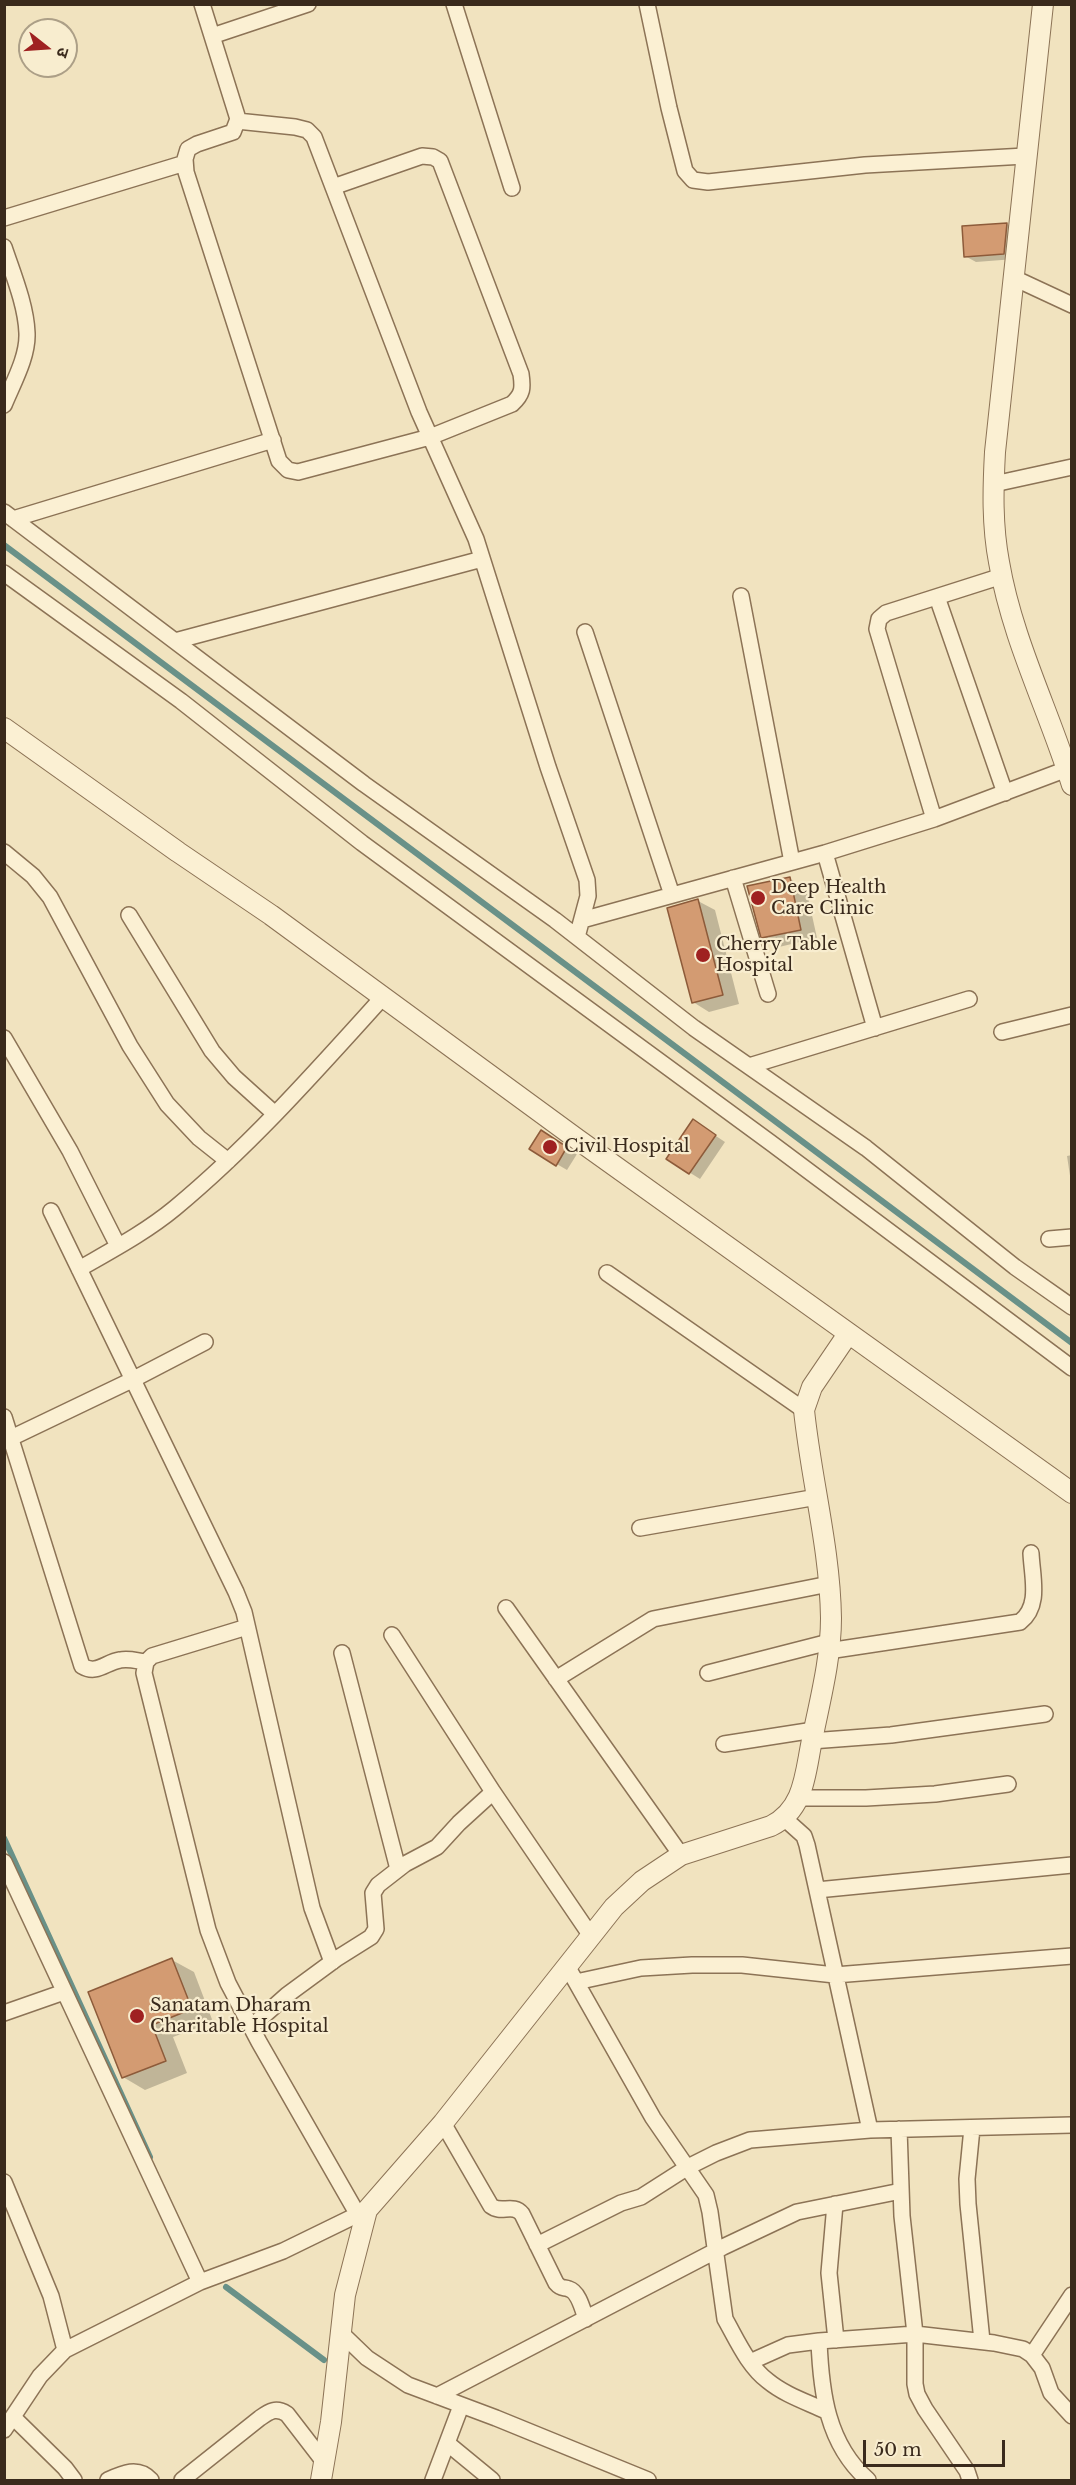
<!DOCTYPE html>
<html>
<head>
<meta charset="utf-8">
<style>
	body { margin:0 }
	#map { position:relative; width:1076px; height:2485px; overflow:hidden; background:#f1e3bf; font-family:"Libre Baskerville","Noto Sans Devanagari",serif }
	canvas { display:block }
	.frame { position:absolute; inset:0; border:6px solid #3a2a1c; pointer-events:none }
	.north { position:absolute; left:18px; top:18px; width:60px; height:60px; box-sizing:border-box; background:#f8edcf; border:2px solid #ac9f87; border-radius:50%; rotate:107deg; font-size:16px; font-weight:700; line-height:24px; text-align:center; color:#3a2a1c }
	.north::after { content:''; display:block; margin:auto; width:21px; height:27px; background:#9f2121; clip-path:polygon(50% 0,100% 100%,50% 72%,0 100%) }
	.scale { position:absolute; left:863px; top:2440px; width:142px; height:27px; box-sizing:border-box; border:3px solid #3a2a1c; border-top:0; padding-left:8px; font-size:18px; line-height:21px; white-space:nowrap; color:#3a2a1c; -webkit-text-stroke:4px #f8edcf; paint-order:stroke }
</style>
</head>
<body>
<div id="map">
<canvas width="1076" height="2485"></canvas>
<div class="frame"></div>
<div class="north">उ</div>
<div class="scale">50 m</div>
</div>
<script>
const c = document.querySelector('canvas').getContext('2d');
c.lineJoin = 'round';
function paint(path, color) { c.fillStyle = color; c.fill(path, 'evenodd'); }
function strokePath(path, color, width, dash) { c.strokeStyle = color; c.lineWidth = width; c.lineCap = dash ? 'butt' : 'round'; c.setLineDash(dash || []); c.stroke(path); }
function label(font, color, halo, rows, align = 'center') {
  c.font = font + ' "Libre Baskerville",serif'; c.lineWidth = 4.5; c.setLineDash([]); c.textBaseline = 'middle'; c.strokeStyle = halo; c.fillStyle = color; for (const [text, x, y, turn = 0] of rows) {
    c.save(); c.translate(x, y); c.rotate((+turn || 0) * Math.PI / 180); c.textAlign = isNaN(turn) ? turn : align; if (halo) c.strokeText(text, 0, 0); c.fillText(text, 0, 0); c.restore();
  }
}
paint(new Path2D(`
	M1007,224L1018,230L1015,259L976,262L965,256L963,227Z
	M790,879L806,888L817,938L779,947L763,937Z
	M698,901L715,910L739,1004L709,1012L693,1002Z
	M704,1128L725,1142L700,1179L668,1159Z
	M552,1138L577,1154L567,1170L531,1149Z
	M1072,1155V1189L1067,1156Z
	M172,1960L194,1972L213,2022L173,2037L187,2073L145,2090L123,2077Z`), '#0003');
strokePath(new Path2D(`
	M4,545L1072,1343
	M4,1838L150,2157
	M226,2287L324,2360`), '#699188', 6);
const building = new Path2D(`
	M1007,223L1004,254L964,257L962,226Z
	M790,877L801,930L761,938L747,886Z
	M698,899L723,995L692,1003L667,908Z
	M693,1119L716,1135L689,1174L666,1159Z
	M541,1130L567,1147L556,1166L529,1149Z
	M172,1958L192,2009L152,2025L166,2061L122,2078L88,1992Z`);
paint(building, '#d39b72');
strokePath(building, '#8d5b3a', 1.5);
const minor = new Path2D(`
	M202,4L238,119L233,132L197,144L188,149L185,159L186,172L279,461L288,470L298,472L430,437L512,404C523,394 523,388 521,374L440,161L433,157L422,156L333,187
	M454,4L512,188
	M647,4L669,108L685,171L693,180L708,182L865,165L1025,156
	M212,36L308,4
	M237,121L295,127L307,130L314,137L419,412L476,539L548,767L587,880L588,896L577,937
	M4,218L185,163
	M4,247C13,274 26,305 27,333C28,357 13,383 4,405
	M1014,278L1072,305
	M994,484L1072,467
	M4,512L364,784L555,920L694,1028L866,1148L1015,1267L1072,1307
	M13,519L273,440
	M4,573L181,701L362,843L771,1143L1072,1368
	M741,596L792,862
	M937,597L1005,793
	M585,632L672,895
	M175,641L482,559
	M934,819L877,629L879,619L886,613L1002,576
	M4,852L33,876L50,897L130,1046L167,1104L199,1138L228,1161
	M825,853L875,1028
	M733,878L768,994
	M129,915L212,1051L234,1077L275,1114
	M582,920L825,853L934,819L1067,769
	M1002,1032L1072,1015
	M4,1038L70,1151L118,1246
	M749,1066L969,999
	M51,1211L236,1592L244,1612L312,1908L332,1962
	M1049,1239L1072,1237
	M79,1269C112,1250 146,1232 175,1208C251,1145 317,1070 383,997
	M607,1273L804,1410
	M4,1417L82,1666C97,1675 106,1662 120,1660C129,1658 137,1661 146,1662
	M11,1438L132,1380L205,1342
	M640,1528L817,1497
	M506,1608L681,1855
	M247,1627L152,1656L146,1662L144,1673L208,1930L228,1983L259,2042L358,2215
	M392,1635L493,1792L591,1936
	M828,1651L1020,1622C1041,1606 1032,1577 1031,1553
	M342,1653L398,1869
	M708,1673L829,1642
	M556,1679L653,1619L829,1584
	M811,1741L891,1735L1045,1714
	M724,1744L814,1730
	M798,1798H866L935,1794L1008,1784
	M785,1819L804,1836L807,1845L870,2130
	M4,1862L200,2282
	M817,1890L1072,1865
	M567,1966L653,2118L706,2195L710,2212L725,2319C737,2340 748,2366 768,2381C785,2395 807,2402 826,2411
	M576,1982L641,1968L692,1965H742L835,1975L1072,1956
	M4,2013L64,1992
	M251,2027L287,1995L336,1959L371,1937L376,1929L373,1893L378,1885L405,1864L437,1847L459,1823L493,1792
	M443,2123L491,2206C501,2214 513,2203 522,2214L556,2283C561,2289 563,2287 569,2289C579,2292 583,2311 586,2319
	M972,2128L967,2179L968,2204L982,2341
	M899,2129L902,2216L915,2334V2384L917,2394L925,2409L967,2471L970,2480
	M4,2182L51,2296L65,2350
	M835,2204L829,2273L836,2340
	M537,2245L621,2203L641,2197L688,2167L716,2153L750,2140L870,2130L1072,2125
	M341,2333L367,2358L408,2385L496,2418L648,2480
	M819,2341C821,2392 827,2444 868,2480
	M1032,2355L1072,2295
	M750,2362L788,2345L819,2341L915,2334L994,2343L1023,2349L1032,2355L1042,2368L1051,2393L1072,2416
	M437,2396L723,2247L797,2212L901,2191
	M14,2418L65,2468L74,2480
	M4,2430L40,2376L65,2350L200,2282L283,2251L365,2211
	M447,2443L492,2480
	M108,2480C123,2473 138,2466 151,2480
	M182,2480L260,2418C270,2411 276,2407 287,2414L324,2462
	M433,2480L461,2406`);
const tertiary = new Path2D(`
	M1043,4L995,452C993,489 992,525 999,562C1012,639 1049,711 1072,785
	M4,728L178,852L271,915L577,1139L1072,1493
	M321,2480L331,2422L345,2295L367,2210L443,2123L614,1907L642,1881L681,1855L771,1826C805,1809 805,1773 812,1740C820,1700 831,1659 831,1618C830,1548 811,1479 804,1410L812,1387L848,1334`);
strokePath(minor, '#8c7356', 18);
strokePath(tertiary, '#8c7356', 22);
strokePath(minor, '#fbf0d3', 15);
strokePath(tertiary, '#fbf0d3', 20);
for (const [x, y, r, color] of [
	[758,898,8,"#9f2121"],
	[703,955,8,"#9f2121"],
	[550,1147,8,"#9f2121"],
	[137,2016,8,"#9f2121"]
]) { const dot = new Path2D(); dot.arc(x, y, r, 0, 2 * Math.PI); c.fillStyle = color; c.fill(dot); strokePath(dot, '#f8edcf', 2); }
label('18px', '#3a2a1c', '#f8edcf', [
	["Deep Health",771,888],
	["Care Clinic",771,909],
	["Cherry Table",716,945],
	["Hospital",716,966],
	["Civil Hospital",564,1147],
	["Sanatam Dharam",150,2006],
	["Charitable Hospital",150,2027]
], 'left');
</script>
</body>
</html>
